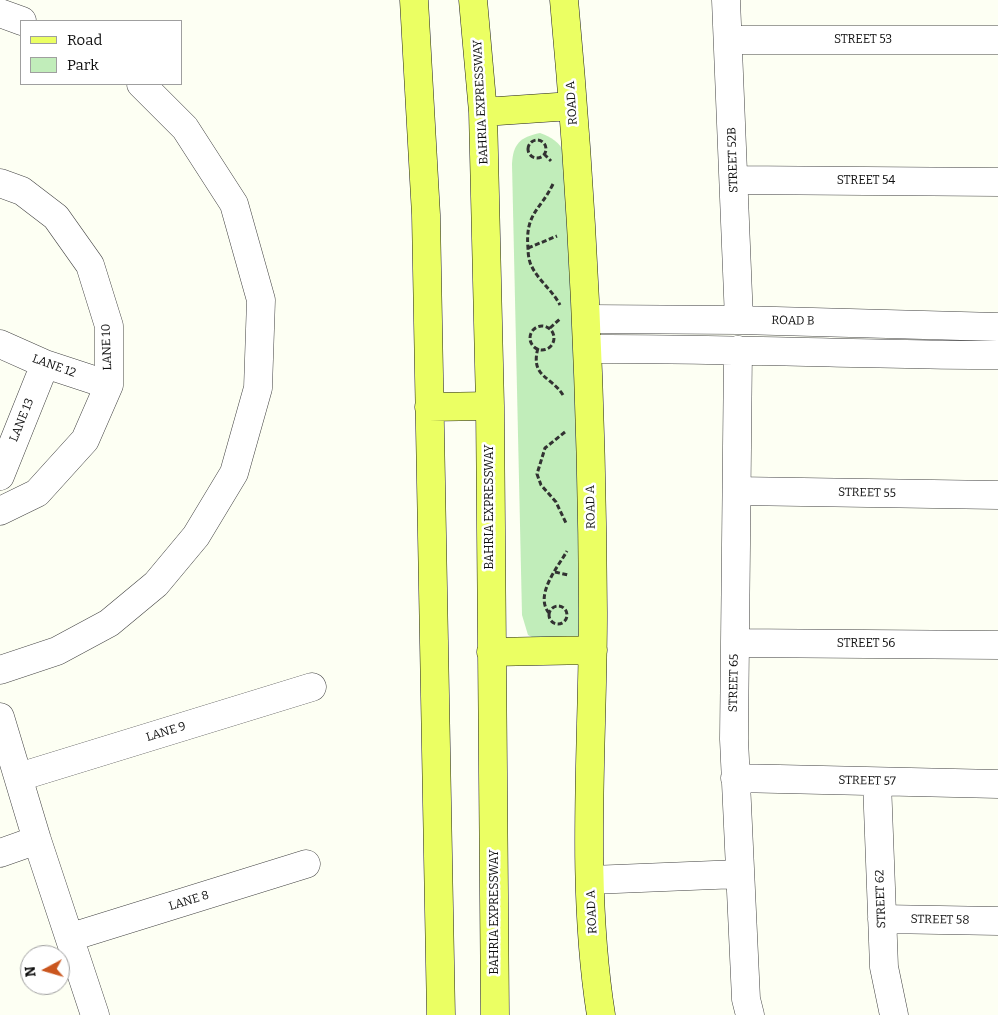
<!DOCTYPE html>
<html>
<head>
<meta charset="utf-8">
<style>
	body { margin:0 }
	#map { position:relative; width:998px; height:1015px; overflow:hidden; background:#fdfff3; font-family:Bitter,serif }
	canvas { display:block }
	.legend { position:absolute; left:20px; top:20px; width:162px; height:65px; box-sizing:border-box; background:#fff; border:1px solid #9f9f9f; margin:0; padding:6px 9px; list-style:none; font-size:15px; color:#101010 }
	.legend li { display:flex; align-items:center; gap:10px; height:25px }
	.legend b { width:25px; border:1px solid #9f9f9f }
	.north { position:absolute; left:20px; top:945px; width:50px; height:50px; box-sizing:border-box; background:#fff; border:1px solid #9f9f9f; border-radius:50%; rotate:264deg; font-size:14px; font-weight:700; line-height:20px; text-align:center; color:#101010 }
	.north::after { content:''; display:block; margin:auto; width:18px; height:22px; background:#ca561e; clip-path:polygon(50% 0,100% 100%,50% 72%,0 100%) }
</style>
</head>
<body>
<div id="map">
<canvas width="998" height="1015"></canvas>
<ul class="legend">
<li><b style="height:6px;background:#ebff63"></b>Road</li>
<li><b style="height:14px;background:#c1edba"></b>Park</li>
</ul>
<div class="north">N</div>
</div>
<script>
const c = document.querySelector('canvas').getContext('2d');
c.lineJoin = 'round';
function paint(path, color) { c.fillStyle = color; c.fill(path, 'evenodd'); }
function strokePath(path, color, width, dash) { c.strokeStyle = color; c.lineWidth = width; c.lineCap = dash ? 'butt' : 'round'; c.setLineDash(dash || []); c.stroke(path); }
function label(font, color, halo, rows, align = 'center') {
  c.font = font + ' Bitter,serif'; c.lineWidth = 5; c.setLineDash([]); c.textBaseline = 'middle'; c.strokeStyle = halo; c.fillStyle = color; for (const [text, x, y, turn = 0] of rows) {
    c.save(); c.translate(x, y); c.rotate((+turn || 0) * Math.PI / 180); c.textAlign = isNaN(turn) ? turn : align; if (halo) c.strokeText(text, 0, 0); c.fillText(text, 0, 0); c.restore();
  }
}
paint(new Path2D(`
	M540,133C551,137 560,142 564,153L587,631L575,639L534,638L528,635L522,615L512,164C513,144 520,137 540,133Z`), '#c1edba');
const minor = new Path2D(`
	M726,0L739,320
	M0,13L22,21
	M728,40H998
	M734,180L998,182
	M0,183L22,191L56,217L90,265L109,326V385L85,440L37,493L0,511
	M587,319L739,320L998,327
	M0,344L45,364L109,385
	M588,349C725,348 861,355 998,355
	M738,350L734,739L746,999L750,1015
	M0,476L45,364
	M737,491L998,495
	M735,643L998,645
	M0,670L57,651L109,623L156,584L196,536L234,473L258,388L261,300L234,204L185,128L141,84
	M0,717L37,840L95,1015
	M19,777L312,687
	M735,778L998,784
	M877,782L884,967L894,1015
	M0,853L37,840
	M591,880L739,874
	M882,919L998,921
	M71,937L306,864`);
const major = new Path2D(`
	M414,0L426,215L441,1015
	M473,0L483,112L490,406L495,1015
	M564,0C583,204 592,408 593,612C593,746 580,882 601,1015
	M483,112L572,106
	M429,407L490,406
	M491,652L593,650`);
strokePath(minor, '#434343', 29);
strokePath(major, '#212121', 29);
strokePath(new Path2D(`
	M528 149a9 9 0 1 1 18 0a9 9 0 1 1-18 0Z
	M544,154L551,161
	M553,184C540,211 525,213 528,248C528,254 529,262 532,267C539,281 553,291 560,305
	M528,248L557,236
	M530 338a12 12 0 1 1 24 0a12 12 0 1 1-24 0Z
	M550,328L561,318
	M538,348C530,377 551,376 563,395
	M565,432L545,448L537,474L541,485L556,502L566,523
	M555,572L568,575
	M549 615a9 9 0 1 1 18 0a9 9 0 1 1-18 0Z
	M549,613C534,595 558,567 567,551`), '#323232', 3, [5, 2.5]);
strokePath(minor, '#fff', 28);
strokePath(major, '#ebff63', 28);
label('12px', '#101010', '#fff', [
	["STREET 53",863,40],
	["BAHRIA EXPRESSWAY",481,102,-93],
	["ROAD A",572,103,-94],
	["STREET 52B",733,160,-92],
	["STREET 54",866,181],
	["ROAD B",793,321,1],
	["LANE 10",107,347,-92],
	["LANE 12",54,366,20],
	["LANE 13",22,420,-68],
	["STREET 55",867,493,1],
	["BAHRIA EXPRESSWAY",490,507,-90],
	["ROAD A",591,507,-91],
	["STREET 56",866,644],
	["STREET 65",734,683,-89],
	["LANE 9",166,732,-17],
	["STREET 57",867,781,1],
	["STREET 62",881,899,-92],
	["LANE 8",189,901,-17],
	["BAHRIA EXPRESSWAY",495,912,-90],
	["ROAD A",592,912,-93],
	["STREET 58",940,920,1]
]);
</script>
</body>
</html>
